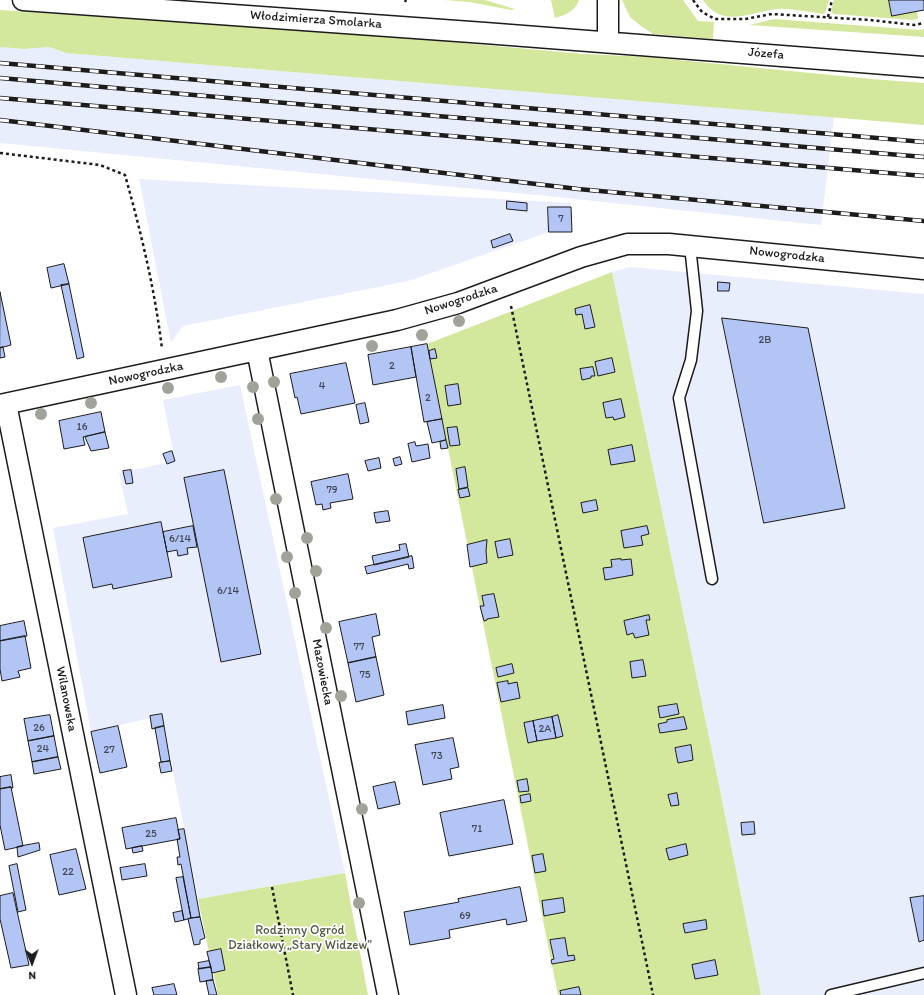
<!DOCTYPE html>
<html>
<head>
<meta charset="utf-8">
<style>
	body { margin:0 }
	#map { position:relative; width:924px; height:995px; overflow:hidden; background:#fff; font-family:Itim,sans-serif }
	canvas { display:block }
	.north { position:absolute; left:12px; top:943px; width:40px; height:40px; -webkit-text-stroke:3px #fff; paint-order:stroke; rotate:179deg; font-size:11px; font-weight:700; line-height:16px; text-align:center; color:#1c1c1c }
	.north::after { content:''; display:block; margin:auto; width:14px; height:18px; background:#1c1c1c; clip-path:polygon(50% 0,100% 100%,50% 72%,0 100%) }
</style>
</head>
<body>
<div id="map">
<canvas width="924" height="995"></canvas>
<div class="north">N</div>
</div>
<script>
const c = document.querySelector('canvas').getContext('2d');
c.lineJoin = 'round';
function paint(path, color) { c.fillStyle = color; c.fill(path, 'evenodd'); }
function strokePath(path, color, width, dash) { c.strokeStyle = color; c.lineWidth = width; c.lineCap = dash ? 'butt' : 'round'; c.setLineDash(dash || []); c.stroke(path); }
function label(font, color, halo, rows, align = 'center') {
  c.font = font + ' Itim,sans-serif'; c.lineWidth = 3.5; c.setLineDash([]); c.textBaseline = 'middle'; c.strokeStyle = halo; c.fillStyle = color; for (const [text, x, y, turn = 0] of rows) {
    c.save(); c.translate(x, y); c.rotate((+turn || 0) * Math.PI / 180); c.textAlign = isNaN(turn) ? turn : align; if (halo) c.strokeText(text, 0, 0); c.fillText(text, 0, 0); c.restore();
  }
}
paint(new Path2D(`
	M0,47L24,49L49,47L66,53L834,117L821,225L547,196L0,143Z
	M139,179L571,203L572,232H549L408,281L183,326L171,343Z
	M630,267L924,294V995H761L718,780L612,272Z
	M240,385L345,873L198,899L162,715L91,732L53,528L128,514L119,473L175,461L163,400Z`), '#e8eefc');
paint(new Path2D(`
	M444,0H485L515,9L511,10L469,2Z
	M551,0H579C575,11 566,15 555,18Z
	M622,0H683L698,21L714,22L713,39L653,34L641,26L630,17Z
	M703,0H829L825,13L823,14C809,12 789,8 777,9C750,12 722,29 703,0Z
	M834,0H889L917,11L918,19L912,20L833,14L831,10Z
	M0,10L385,36L584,54L648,57L872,79L924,83V125L66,53L49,47L24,49L0,47Z
	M774,19L920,30L924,29V37L749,25Z
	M612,272L718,780L761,995H558L427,344Z
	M345,873L368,995H218L198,899Z`), '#d4e89d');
const building = new Path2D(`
	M889,0H924V10L892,16Z
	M507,201L527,203V211L507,209Z
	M548,207H571L572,232H549Z
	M510,234L513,241L493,248L491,241Z
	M64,264L69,284L51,288L47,268Z
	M718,282L730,283L729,291H718Z
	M69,284L84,357L77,359L61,285Z
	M0,292L11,345L0,348Z
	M590,305L595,327L585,329L582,314L576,315L575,309Z
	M722,318L808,328L845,508L764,523Z
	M427,344L442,419L424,422L411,347Z
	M3,347L5,357L0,358V348Z
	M411,347L416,377L373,385L368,355Z
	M435,349L437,358L430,359L429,351Z
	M612,358L615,372L598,376L595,362Z
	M346,363L355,403L301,414L297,397L295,398L290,374Z
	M593,367L595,376H591V378L582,380L580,369Z
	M458,384L461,404L448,406L445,386Z
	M621,399L625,417L614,420L613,417L606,418L603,403Z
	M365,403L369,422L360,424L356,405Z
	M101,412L105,432L83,437L85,445L64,449L59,421Z
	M442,419L446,440L432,443L427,422Z
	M457,427L460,445L450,446L447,428Z
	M105,432L109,448L91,451L85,437Z
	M446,440L448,448L441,449L440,442Z
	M415,442L416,446L428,444L430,458L412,462L408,444Z
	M632,445L635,461L611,465L608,450Z
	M172,451L175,461L167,464L163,454Z
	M400,457L402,464L395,466L393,459Z
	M379,458L381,468L368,471L365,461Z
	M465,467L468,487L459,489L456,469Z
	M131,470L133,483L126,484L123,471Z
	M224,470L261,654L221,662L184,478Z
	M348,474L353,499L330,503L331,508L323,510L322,504L316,505L311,482Z
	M468,488L470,496L460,498L458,490Z
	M596,500L598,510L583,513L581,503Z
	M388,511L390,521L376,523L374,513Z
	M161,522L172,577L113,589L112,584L93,588L83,538Z
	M193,526L197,547L187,548L188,554L178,556L177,550L167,552L163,532Z
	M647,526L649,534L641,536L643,545L624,548L621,531Z
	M510,539L513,555L498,558L495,542Z
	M487,540L486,551L487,563L470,567L467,545Z
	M406,544L409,557L374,565L372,556L400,550L399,545Z
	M412,556L414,568L409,569L408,564L367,574L365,567Z
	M621,559V560L631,559L633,575L605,580L603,568L612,567L611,560Z
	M494,594L499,617L487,619V620L484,621L480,606H484L482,596Z
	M376,614L380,635L372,637L376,657L348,663L339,622Z
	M649,615L650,620H646L649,635L635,638L633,633L627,635L624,621Z
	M24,621L27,636L0,641V626Z
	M25,636L31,668L18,671L20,677L2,681L0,669V641Z
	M376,657L384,695L356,702L348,663Z
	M643,660L646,676L632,678L630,662Z
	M512,664L514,673L498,677L496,668Z
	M508,681V684L517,682L520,698L501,702L497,683Z
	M677,704L679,714L660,718L658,707Z
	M443,705L445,718L408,725L406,712Z
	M162,714L164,726L152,729L150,716Z
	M50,715L54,736L28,741L24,719Z
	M558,715L563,736L556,738L552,717Z
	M552,717L556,738L537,741L533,721Z
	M684,717L687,729L660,733L658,724L667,722V720Z
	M533,721L537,741L528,743L524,723Z
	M118,726L127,767L100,773L91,732Z
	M164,726L170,761L161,762L155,728Z
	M54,736L58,757L32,762L28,741Z
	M453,738L459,767L450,769L452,779L423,785L415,745Z
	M691,745L693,760L678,763L675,748Z
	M58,757L61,769L34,774L32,762Z
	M170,761L172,771L161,773L159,763Z
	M11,775L13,788H11V787L0,789V777Z
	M527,779L529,791L519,792L517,781Z
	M395,782L400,804L378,809L373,787Z
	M11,787L23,846L5,850L0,825V789Z
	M677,793L679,805L671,806L668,795Z
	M530,794L531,801L521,803L520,796Z
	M504,800L513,844L449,856L440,813Z
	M176,818L180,839L126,849L122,828Z
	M754,822L755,834L742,835L741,823Z
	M184,829L200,917L191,918L181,864L178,865L177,857H180L177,839H180L178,830Z
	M39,843L40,850L18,857L17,847Z
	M686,844L688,855L669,860L666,849Z
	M142,846L143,851L133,853L132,848Z
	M76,849L86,889L59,895L50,855Z
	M543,854L546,871L535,873L532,856Z
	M17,864L26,910L18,912L9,866Z
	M145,864L147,876L122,880L120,868Z
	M183,877L191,918L184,920L176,878Z
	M520,887L527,921L507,925L506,919L449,930L450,938L410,945L404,912L459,902L458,899Z
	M13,893L29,965L11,968L0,919V896Z
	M924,896V940L919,942L910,898Z
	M563,898L565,912L544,916L542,901Z
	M182,911L184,920L175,922L173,913Z
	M200,917L205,938L200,940V944L194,945L188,919Z
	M706,920L707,929L685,933L683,924Z
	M565,938L568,956L574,955L575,960L552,964L551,960L554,959L550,940Z
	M221,949L225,970L212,973L207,952Z
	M715,960L718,975L695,979L692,965Z
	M209,961L211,967L199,969L198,963Z
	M211,967L213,980L200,982L198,969Z
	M213,980L217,995H209L206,981Z
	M174,984L177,995H154L152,988Z
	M579,987L581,995H561L560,991Z`);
paint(building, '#b2c5f4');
strokePath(building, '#1c1c1c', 1);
const lane = new Path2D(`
	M690,246L697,311L691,360L679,398L712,579
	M831,995L924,973`);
const street = new Path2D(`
	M23,0L485,33L924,67
	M608,42V0
	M257,350L388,995
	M6,404L126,995
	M0,405L397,320L458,303L581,257L627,244H669L924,269`);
strokePath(lane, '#1c1c1c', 13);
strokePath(street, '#1c1c1c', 23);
strokePath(new Path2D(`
	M693,0L702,12L715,19H745L772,14L870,20L914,25L924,23
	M405,2L406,0
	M828,17L832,0
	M0,153L100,165L125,175C141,232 155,290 162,349
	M511,306L653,995
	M272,887L293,995`), '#1c1c1c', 2.5, [3, 3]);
strokePath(lane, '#fff', 10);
strokePath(street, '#fff', 20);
const rail = new Path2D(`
	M0,63L924,142
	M0,78L354,109L924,157
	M0,98L924,176
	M0,120L578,189L924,221`);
strokePath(rail, '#1c1c1c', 4.5);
strokePath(rail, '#fff', 3, [9]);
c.fillStyle = '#a0a498';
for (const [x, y] of [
	[459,321],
	[422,335],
	[372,346],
	[221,377],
	[274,382],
	[253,387],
	[168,388],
	[91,403],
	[41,414],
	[258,419],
	[276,499],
	[307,538],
	[287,557],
	[316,571],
	[295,593],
	[326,628],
	[341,696],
	[362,809],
	[359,903]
]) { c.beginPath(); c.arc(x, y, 6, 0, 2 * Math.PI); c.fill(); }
label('11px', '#424652', null, [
	["7",561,219],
	["2B",765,340],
	["2",392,366],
	["4",322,386],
	["2",428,398],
	["16",82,427],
	["79",332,490],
	["6/14",180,539],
	["6/14",228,591],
	["77",359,647],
	["75",365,675],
	["26",39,728],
	["2A",545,729],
	["24",43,749],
	["27",109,750],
	["73",437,756],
	["71",477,829],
	["25",151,834],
	["22",68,872],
	["69",465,916]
]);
label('13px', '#1c1c1c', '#fff', [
	["Włodzimierza Smolarka",316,20,4],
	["Józefa",766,54,5],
	["Nowogrodzka",787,255,6],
	["Nowogrodzka",461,300,-18],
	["Nowogrodzka",146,374,-12],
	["Mazowiecka",322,672,79],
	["Wilanowska",66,699,79]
]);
label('13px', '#535943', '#fff', [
	["Rodzinny Ogród",300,931],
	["Działkowy „Stary Widzew”",300,946]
]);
</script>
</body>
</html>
